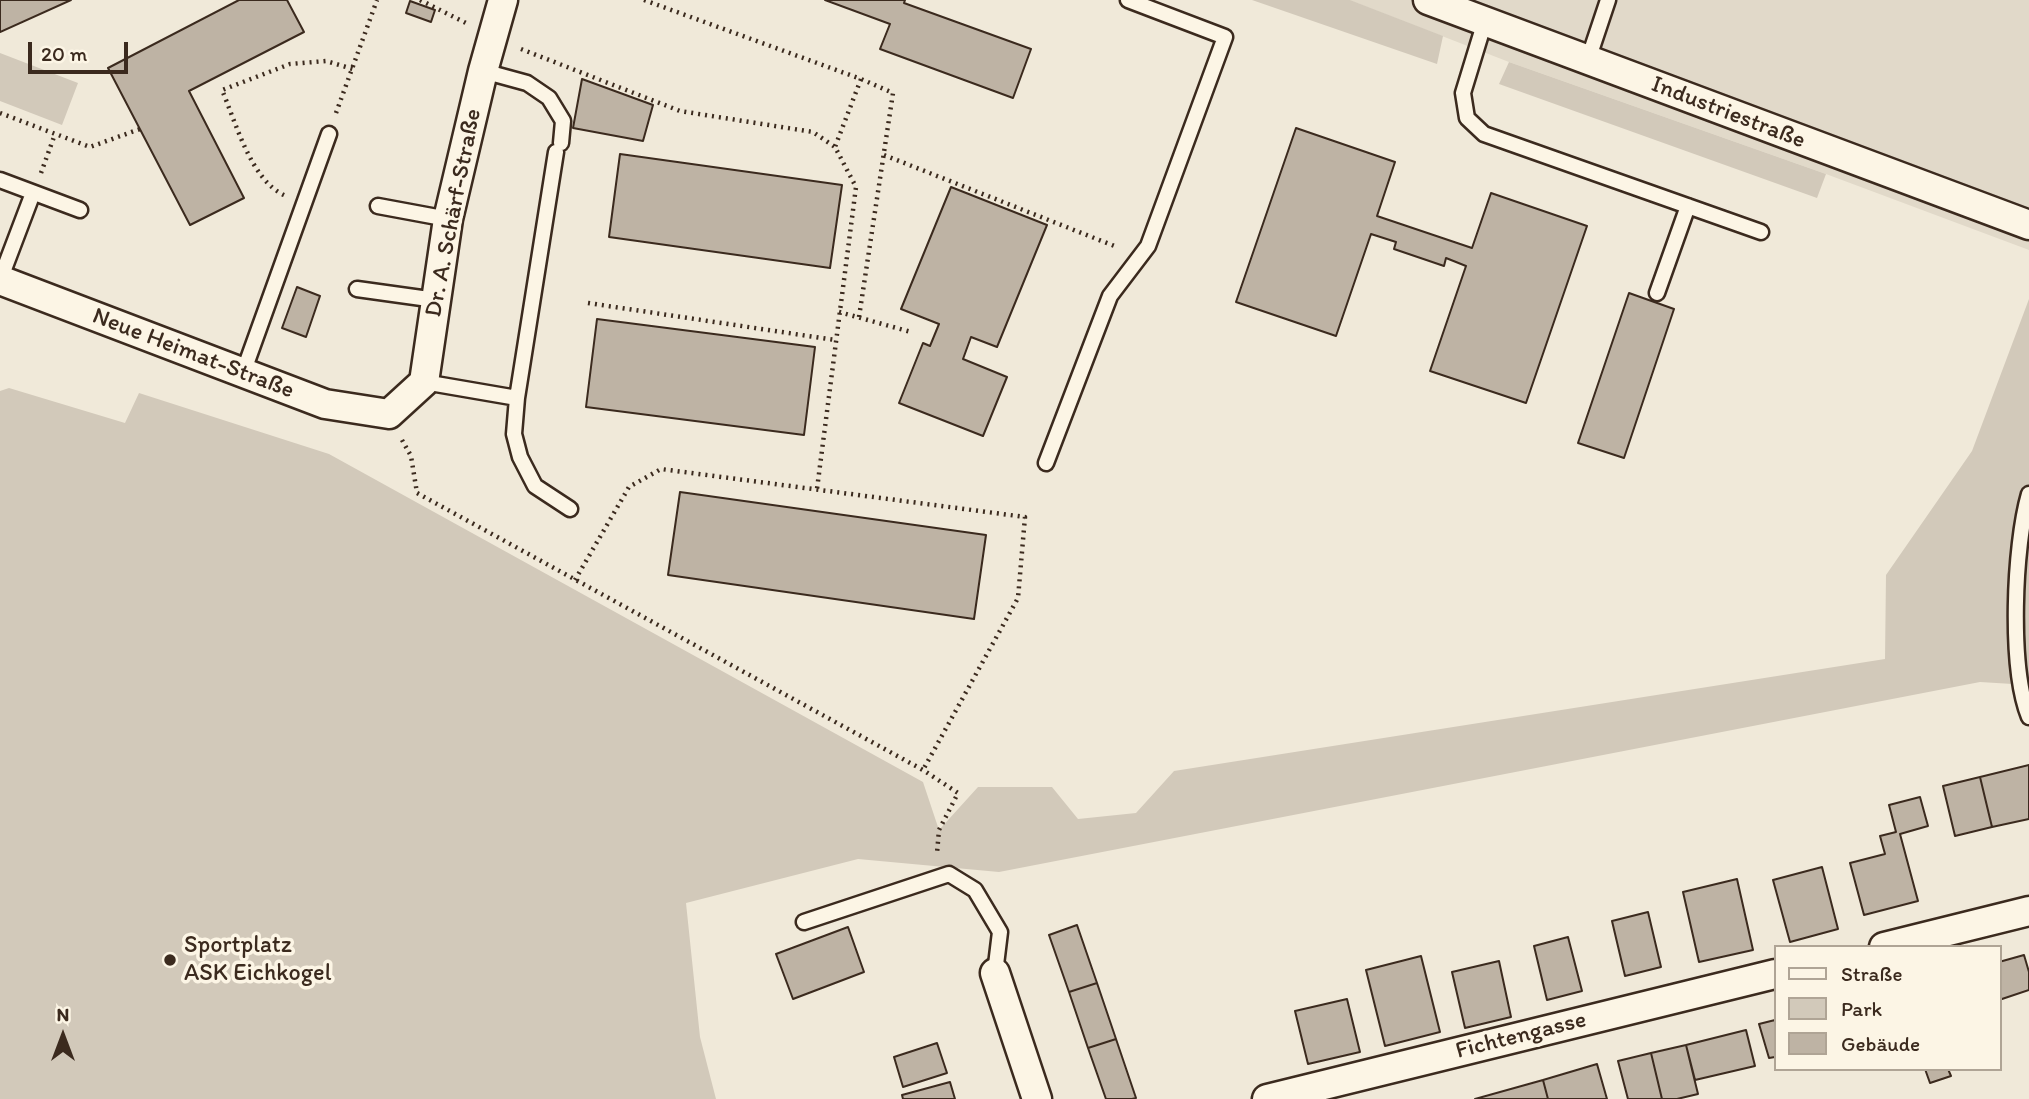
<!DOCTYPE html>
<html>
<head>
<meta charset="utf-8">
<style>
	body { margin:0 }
	#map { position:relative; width:2029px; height:1099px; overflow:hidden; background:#f0e9d9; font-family:Itim,sans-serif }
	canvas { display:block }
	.legend { position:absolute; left:1774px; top:945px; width:228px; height:126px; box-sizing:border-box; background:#fcf5e5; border:2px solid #afa495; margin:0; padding:9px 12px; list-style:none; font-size:21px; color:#3b2a1e }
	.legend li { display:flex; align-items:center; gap:14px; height:35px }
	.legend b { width:35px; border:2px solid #afa495 }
	.north { position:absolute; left:28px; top:1001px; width:70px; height:70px; -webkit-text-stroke:5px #fcf5e5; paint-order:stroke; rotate:0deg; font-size:19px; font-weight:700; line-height:28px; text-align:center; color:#3b2a1e }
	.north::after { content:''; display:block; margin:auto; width:24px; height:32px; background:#3b2a1e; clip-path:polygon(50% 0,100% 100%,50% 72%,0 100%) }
	.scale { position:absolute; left:28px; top:42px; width:100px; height:32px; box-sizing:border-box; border:4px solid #3b2a1e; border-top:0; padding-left:9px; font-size:21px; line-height:24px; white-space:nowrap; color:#3b2a1e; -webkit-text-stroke:5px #fcf5e5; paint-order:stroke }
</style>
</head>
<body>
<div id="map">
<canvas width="2029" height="1099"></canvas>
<ul class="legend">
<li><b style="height:9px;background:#fcf5e5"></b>Straße</li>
<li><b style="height:19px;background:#d2c9ba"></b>Park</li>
<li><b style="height:19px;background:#beb3a4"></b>Gebäude</li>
</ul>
<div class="north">N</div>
<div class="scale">20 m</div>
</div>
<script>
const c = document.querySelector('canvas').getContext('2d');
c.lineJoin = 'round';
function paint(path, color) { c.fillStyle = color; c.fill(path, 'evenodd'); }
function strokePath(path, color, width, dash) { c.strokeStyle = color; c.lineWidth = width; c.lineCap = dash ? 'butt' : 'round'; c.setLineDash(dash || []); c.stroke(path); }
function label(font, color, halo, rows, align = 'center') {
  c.font = font + ' Itim,sans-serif'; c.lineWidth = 7; c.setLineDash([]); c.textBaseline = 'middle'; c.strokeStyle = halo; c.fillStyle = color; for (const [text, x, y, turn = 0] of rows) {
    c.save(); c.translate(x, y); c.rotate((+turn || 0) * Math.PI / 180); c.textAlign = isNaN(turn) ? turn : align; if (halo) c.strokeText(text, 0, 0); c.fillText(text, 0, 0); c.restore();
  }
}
paint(new Path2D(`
	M1349,0H2029V250L1826,174L1509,62Z`), '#e1d9c9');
paint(new Path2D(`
	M1252,0H1350L1443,36L1437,64Z
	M0,53L78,83L62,125L0,101Z
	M1509,62L1826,174L1817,198L1499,84Z
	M2029,299V685L1980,682L999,872L858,859L686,903L700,1037L716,1099H0V391L9,388L125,423L139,393L329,454L923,782L939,830L978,787H1052L1078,819L1136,813L1174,771L1885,659L1886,575L1972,451Z`), '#d2c9ba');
const building = new Path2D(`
	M0,0H71L0,32Z
	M239,0H287L304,32L189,91L244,198L190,225L108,68Z
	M825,0H905L904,3L1031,49L1013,98L880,49L890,24Z
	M410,1L435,10L431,22L406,13Z
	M582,79L653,105L643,141L573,128Z
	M1296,128L1395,162L1377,216L1472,248L1491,193L1587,226L1526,403L1430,371L1466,266L1446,258L1444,266L1394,249L1396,242L1371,234L1336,336L1236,302Z
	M620,154L842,185L830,268L609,237Z
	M951,187L1047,225L997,347L971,337L963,359L1007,377L983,436L899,403L923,343L930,346L939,324L901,309Z
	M297,287L320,296L306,337L282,328Z
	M1629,293L1674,309L1624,458L1578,443Z
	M597,319L815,347L804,435L586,407Z
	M680,492L986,535L974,619L668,575Z
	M2029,765V819L1992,827L1980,777Z
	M1980,777L1992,827L1955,836L1943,786Z
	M1920,797L1928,826L1900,834L1918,901L1864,915L1850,863L1885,854L1880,836L1896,832L1889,805Z
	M1822,867L1838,929L1790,942L1773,880Z
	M1737,879L1753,950L1699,962L1683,892Z
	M1648,912L1661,967L1625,976L1612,921Z
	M1077,925L1097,983L1069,992L1049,935Z
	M848,927L864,972L793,999L776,954Z
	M1568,937L1582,991L1547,1000L1534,946Z
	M2024,955L2029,972V990L1999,1000V962Z
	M1421,956L1440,1032L1385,1046L1366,970Z
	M1499,961L1511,1017L1465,1028L1452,972Z
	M1097,983L1116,1039L1088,1048L1069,992Z
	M1347,999L1360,1052L1308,1064L1295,1011Z
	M1775,1020V1057L1769,1058L1759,1024Z
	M1746,1030L1755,1066L1695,1080L1686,1045Z
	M1116,1039L1136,1098L1132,1099H1106L1088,1048Z
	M937,1043L947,1073L903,1087L894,1057Z
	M1686,1045L1698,1094L1677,1099H1662L1651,1053Z
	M1651,1053L1662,1099H1628L1618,1061Z
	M1597,1064L1607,1099H1548L1543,1080Z
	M1925,1069H1948L1951,1076L1930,1083Z
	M1543,1080L1548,1099H1475Z
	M950,1082L955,1099H903L902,1095Z`);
paint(building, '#beb3a4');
strokePath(building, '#3b2a1e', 2);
const lane = new Path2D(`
	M1485,21L1463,93L1467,118L1484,134L1761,232
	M1588,60L1608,0
	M483,71L527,83L549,98L563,121L561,143
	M0,180L80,210
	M378,206L448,219
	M0,280L33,193
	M357,289L436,300
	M1657,293L1688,206
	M243,373L329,134
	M424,382L517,398L514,434L520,457L535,486L570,509
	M517,398L556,152
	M1046,463L1110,296L1148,246L1225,37L1128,0
	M2029,494C2014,546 2009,667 2029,717
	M804,922L949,874L975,890L1000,932L995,973`);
const street = new Path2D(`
	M1428,0L2029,225
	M0,280L325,404L389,414L424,382L448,219L483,71L503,0
	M1884,947L2029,911
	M995,973L1037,1099
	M1267,1099L1775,974`);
strokePath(lane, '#3b2a1e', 19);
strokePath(street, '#3b2a1e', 33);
strokePath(new Path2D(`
	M420,0L466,23
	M644,0L861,79L835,147
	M521,49L680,111L813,132L835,147L856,187L817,489
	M0,113L90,147L140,129
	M336,113L377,0
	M884,155L1117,247
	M41,173L55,134
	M284,195C251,180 236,123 222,90L290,64L326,61L353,69
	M588,303L835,340
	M839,312L911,332
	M859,317L893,93L861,79
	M402,440L411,456L417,493L923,770L958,793L939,830L937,853
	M575,580L629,487L661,469L1025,517L1018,598L923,770`), '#3b2a1e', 4.5, [2, 5]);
strokePath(lane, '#fcf5e5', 14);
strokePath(street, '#fcf5e5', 28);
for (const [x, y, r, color] of [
	[170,960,7,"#3b2a1e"]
]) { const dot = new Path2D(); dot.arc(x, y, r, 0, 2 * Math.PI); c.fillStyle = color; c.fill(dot); strokePath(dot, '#fcf5e5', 2.5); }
label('24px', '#3b2a1e', '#fcf5e5', [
	["Industriestraße",1728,113,21],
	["Dr. A. Schärf-Straße",454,213,-79],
	["Neue Heimat-Straße",193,354,21],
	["Fichtengasse",1521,1036,-14]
]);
label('24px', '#3b2a1e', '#fcf5e5', [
	["Sportplatz",184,946],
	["ASK Eichkogel",184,974]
], 'left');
</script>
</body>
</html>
